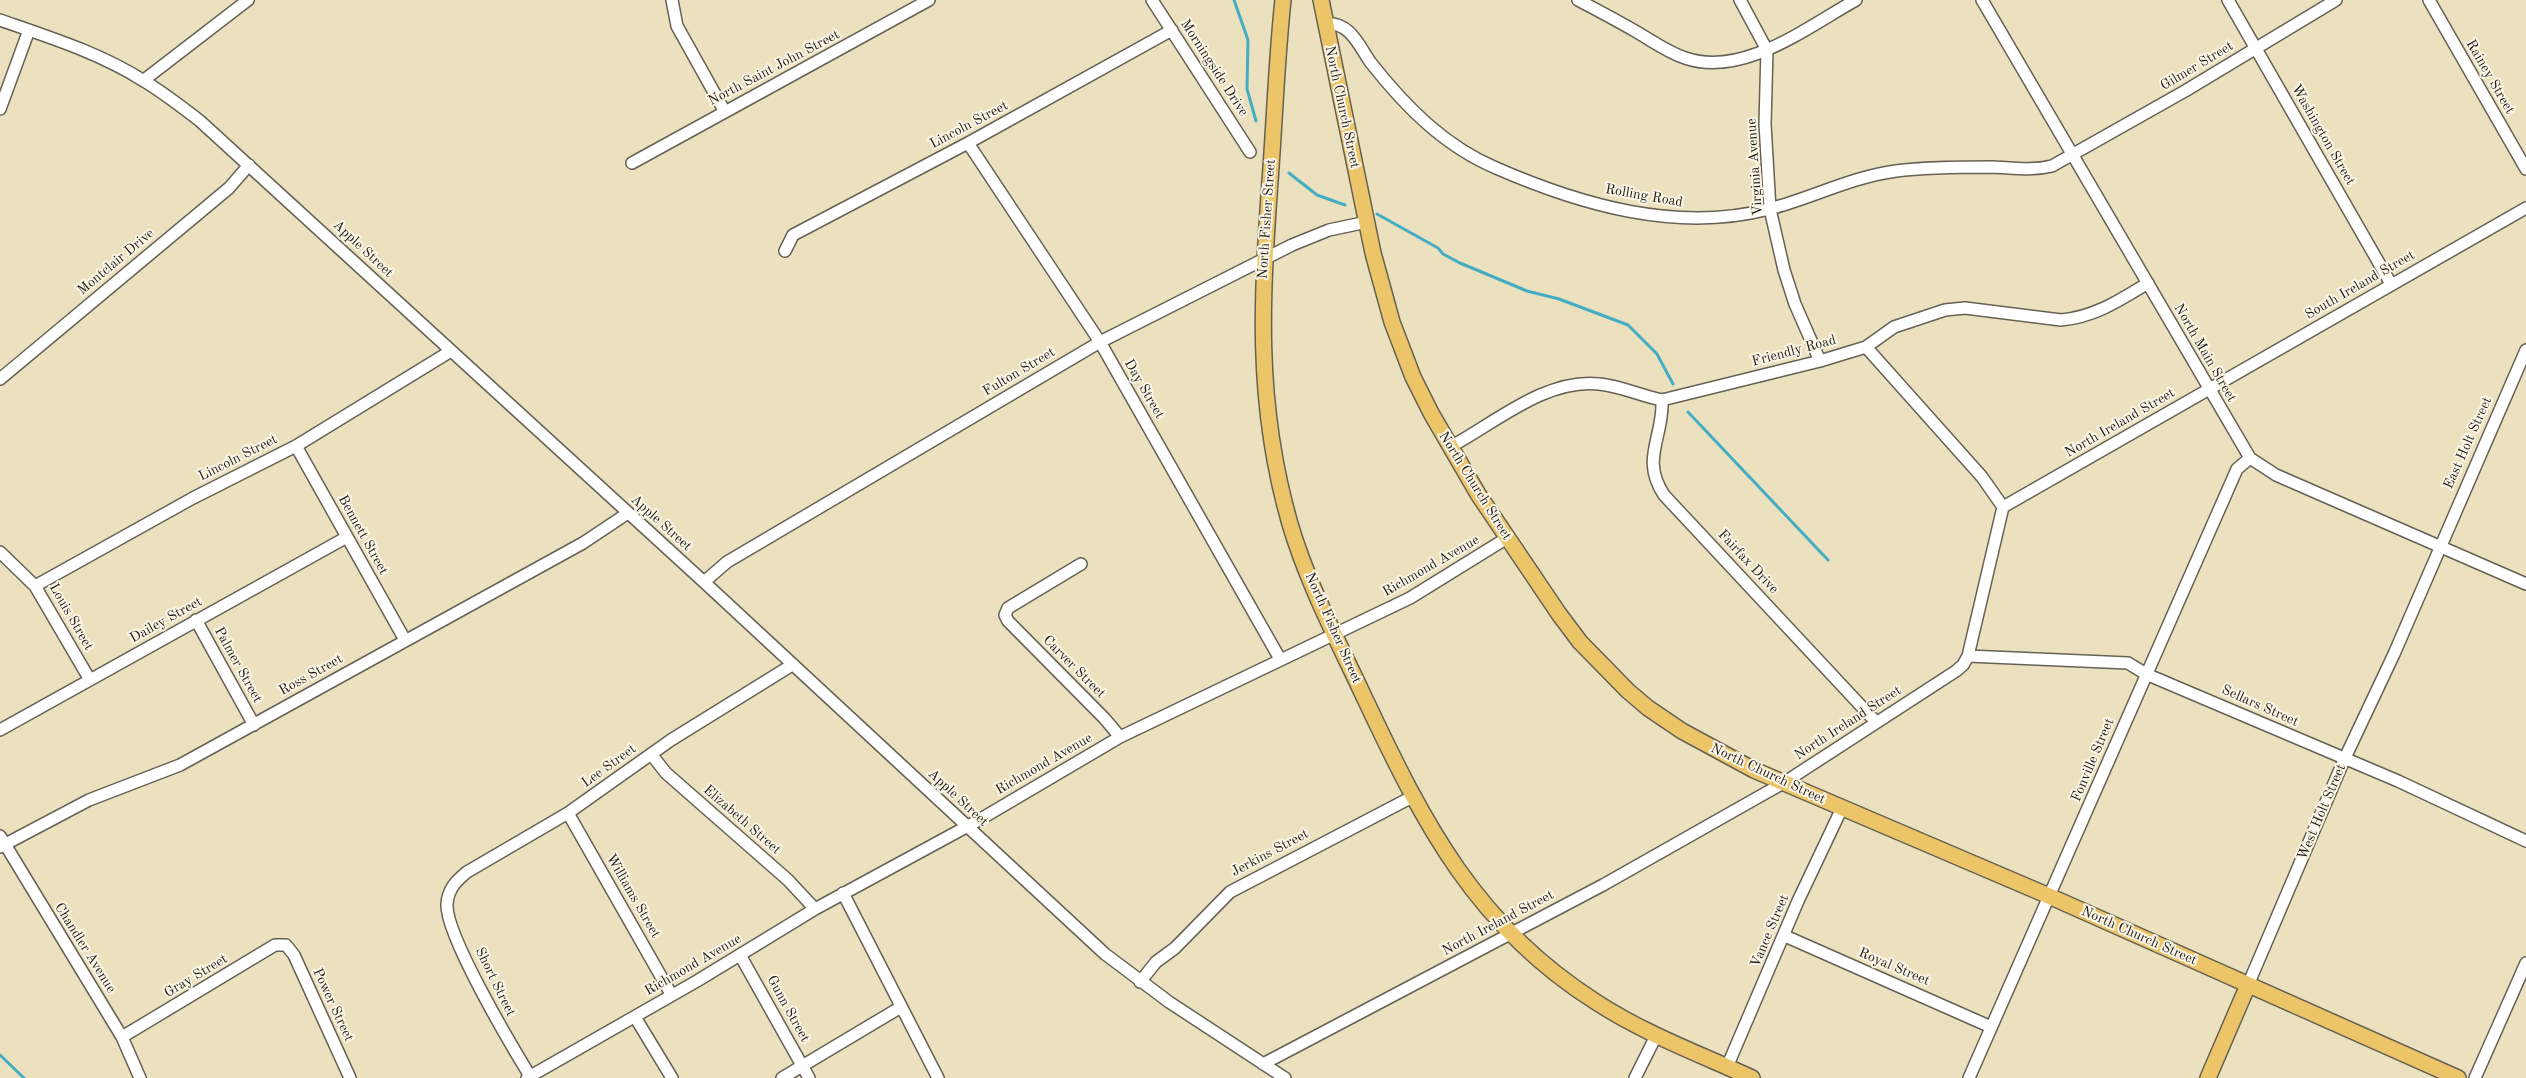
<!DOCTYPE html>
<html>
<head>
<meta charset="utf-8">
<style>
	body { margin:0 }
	canvas { display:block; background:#ece1be }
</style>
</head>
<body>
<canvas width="2526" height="1078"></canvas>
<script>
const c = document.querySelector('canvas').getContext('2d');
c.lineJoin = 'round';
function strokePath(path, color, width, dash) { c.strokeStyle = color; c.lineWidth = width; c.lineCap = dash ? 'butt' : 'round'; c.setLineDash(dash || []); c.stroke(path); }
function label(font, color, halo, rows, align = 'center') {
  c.font = font + ' "Old Standard TT",serif'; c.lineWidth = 4; c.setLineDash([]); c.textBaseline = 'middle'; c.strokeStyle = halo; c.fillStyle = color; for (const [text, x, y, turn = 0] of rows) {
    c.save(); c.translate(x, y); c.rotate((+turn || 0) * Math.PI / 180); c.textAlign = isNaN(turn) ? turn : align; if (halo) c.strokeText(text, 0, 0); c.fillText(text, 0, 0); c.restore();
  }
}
strokePath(new Path2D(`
	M1234,0L1248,40L1247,89L1256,121
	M1289,173L1317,195L1345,205
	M1377,214L1438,248L1443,254L1460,263L1527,291L1559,299L1628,325L1657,354L1673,384
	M1688,412L1828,560
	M0,1055L24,1078`), '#44adc3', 3);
const minor = new Path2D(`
	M672,0L677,26L725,112
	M1152,0L1250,152
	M1578,0C1597,10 1616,20 1635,31C1651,40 1667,52 1685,58C1743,78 1807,27 1856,0
	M1740,0L1767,50L1765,124L1770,209L1784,270L1795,304L1820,361
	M1982,0L2250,458L2276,475L2526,584
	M2228,0L2391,284
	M2429,0L2526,169
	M0,20C49,37 100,53 144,81C164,93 182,107 200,121L704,582L1105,954L1169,1002L1285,1078
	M1325,24C1350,21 1359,46 1371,63C1405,106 1444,146 1496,168C1581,205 1677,233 1769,209C1812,198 1851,177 1896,171C1928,167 1960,167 1993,167C2014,168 2032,171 2052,166L2185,91L2336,0
	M144,80L248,0
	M0,109L29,30
	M968,143L1100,342L1280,659
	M632,163L929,0
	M785,251L793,235L968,143L1172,30
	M1866,347L1982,477L2003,507
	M0,379L229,188L249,165
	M1662,400C1664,437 1640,459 1664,495L1876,722
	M296,446L405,640
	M1450,447C1495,423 1546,378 1599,384C1621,386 1641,396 1662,400L1820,361L1866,347L1894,327L1945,310L1965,308L2061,320C2095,317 2120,300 2148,283
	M0,552L35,586L90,680
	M1081,564L1008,608L1005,615L1008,621L1105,719L1120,737
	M704,582L727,562L1100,342L1292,245L1329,230L1367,222
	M35,586L193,498L296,446L451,351
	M196,620L254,725
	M1968,656L2128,663L2146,674L2398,781L2526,841
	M0,730L347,537
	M651,754L666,773L788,880L815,909
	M568,813L671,994
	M0,836L122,1037L140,1078
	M0,847L89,800L180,765L583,543L628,513
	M843,893L938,1078
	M1785,936L1991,1027
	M740,955L809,1078
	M1140,982L1156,962L1175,948L1230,892L1412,797
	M2248,985L2344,760L2394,654L2526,350
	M635,1017L672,1078
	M122,1037L275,945H286L294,955L350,1078
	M1263,1064L1603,885L1785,782L1956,671L1963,665L1968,656L2003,507L2526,208
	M1727,1067L1798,901L1842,808
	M530,1076C511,1045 445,934 447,904C448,889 456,881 467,872L568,813L671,740L792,665
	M527,1078L697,981L815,909L979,820L1120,737L1410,598L1507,538
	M782,1078L901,1007
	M1635,1078L1656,1036
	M1969,1078L2237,469L2250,458
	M2475,1078L2526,963`);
const major = new Path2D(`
	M1283,0C1277,55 1275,111 1271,167C1262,293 1254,399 1290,524C1308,585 1339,643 1366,701C1424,824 1476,926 1596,1002C1645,1034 1700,1054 1752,1078
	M1321,0L1373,253L1392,322L1413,377L1431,413L1478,494L1559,614L1580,642L1628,691L1648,708L1682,731L1754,770L2049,896L2458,1078
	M2208,1078L2248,985`);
strokePath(minor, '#656155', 14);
strokePath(major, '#656155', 18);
strokePath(minor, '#fff', 11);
strokePath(major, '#edc569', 15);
label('14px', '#1c1c1c', '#fcf5e5', [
	["Gilmer Street",2197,66,-31],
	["North Saint John Street",774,68,-28],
	["Morningside Drive",1214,68,57],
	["Rainey Street",2490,77,60],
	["North Church Street",1342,107,78],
	["Lincoln Street",969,125,-28],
	["Washington Street",2323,135,60],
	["Virginia Avenue",1755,167,-94],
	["Rolling Road",1644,196,10],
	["North Fisher Street",1267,219,-86],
	["Apple Street",363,249,43],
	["Montclair Drive",116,262,-40],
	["South Ireland Street",2360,285,-30],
	["Friendly Road",1794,351,-15],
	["North Main Street",2205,353,60],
	["Fulton Street",1019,372,-31],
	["Day Street",1144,389,60],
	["North Ireland Street",2120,423,-30],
	["East Holt Street",2468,443,-66],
	["Lincoln Street",238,458,-27],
	["North Church Street",1475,486,58],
	["Apple Street",661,523,42],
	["Bennett Street",363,535,61],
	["Fairfax Drive",1748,562,47],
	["Richmond Avenue",1431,566,-30],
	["Louis Street",71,617,60],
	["Dailey Street",166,620,-29],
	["North Fisher Street",1333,628,66],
	["Palmer Street",238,665,61],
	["Carver Street",1074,667,45],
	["Ross Street",311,675,-29],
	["Sellars Street",2260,706,24],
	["North Ireland Street",1848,723,-33],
	["Fonville Street",2093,760,-67],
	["Richmond Avenue",1044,764,-30],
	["Lee Street",609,766,-36],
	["North Church Street",1768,774,25],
	["Apple Street",958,798,43],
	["West Holt Street",2322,812,-67],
	["Elizabeth Street",742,820,41],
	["Jerkins Street",1270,853,-28],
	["Williams Street",633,896,60],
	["North Ireland Street",1498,923,-28],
	["Vance Street",1770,931,-67],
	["North Church Street",2139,936,24],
	["Chandler Avenue",85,948,58],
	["Richmond Avenue",693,965,-30],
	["Royal Street",1894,967,23],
	["Gray Street",196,976,-31],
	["Short Street",495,982,64],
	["Power Street",333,1005,65],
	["Gunn Street",788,1009,61]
]);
</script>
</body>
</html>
